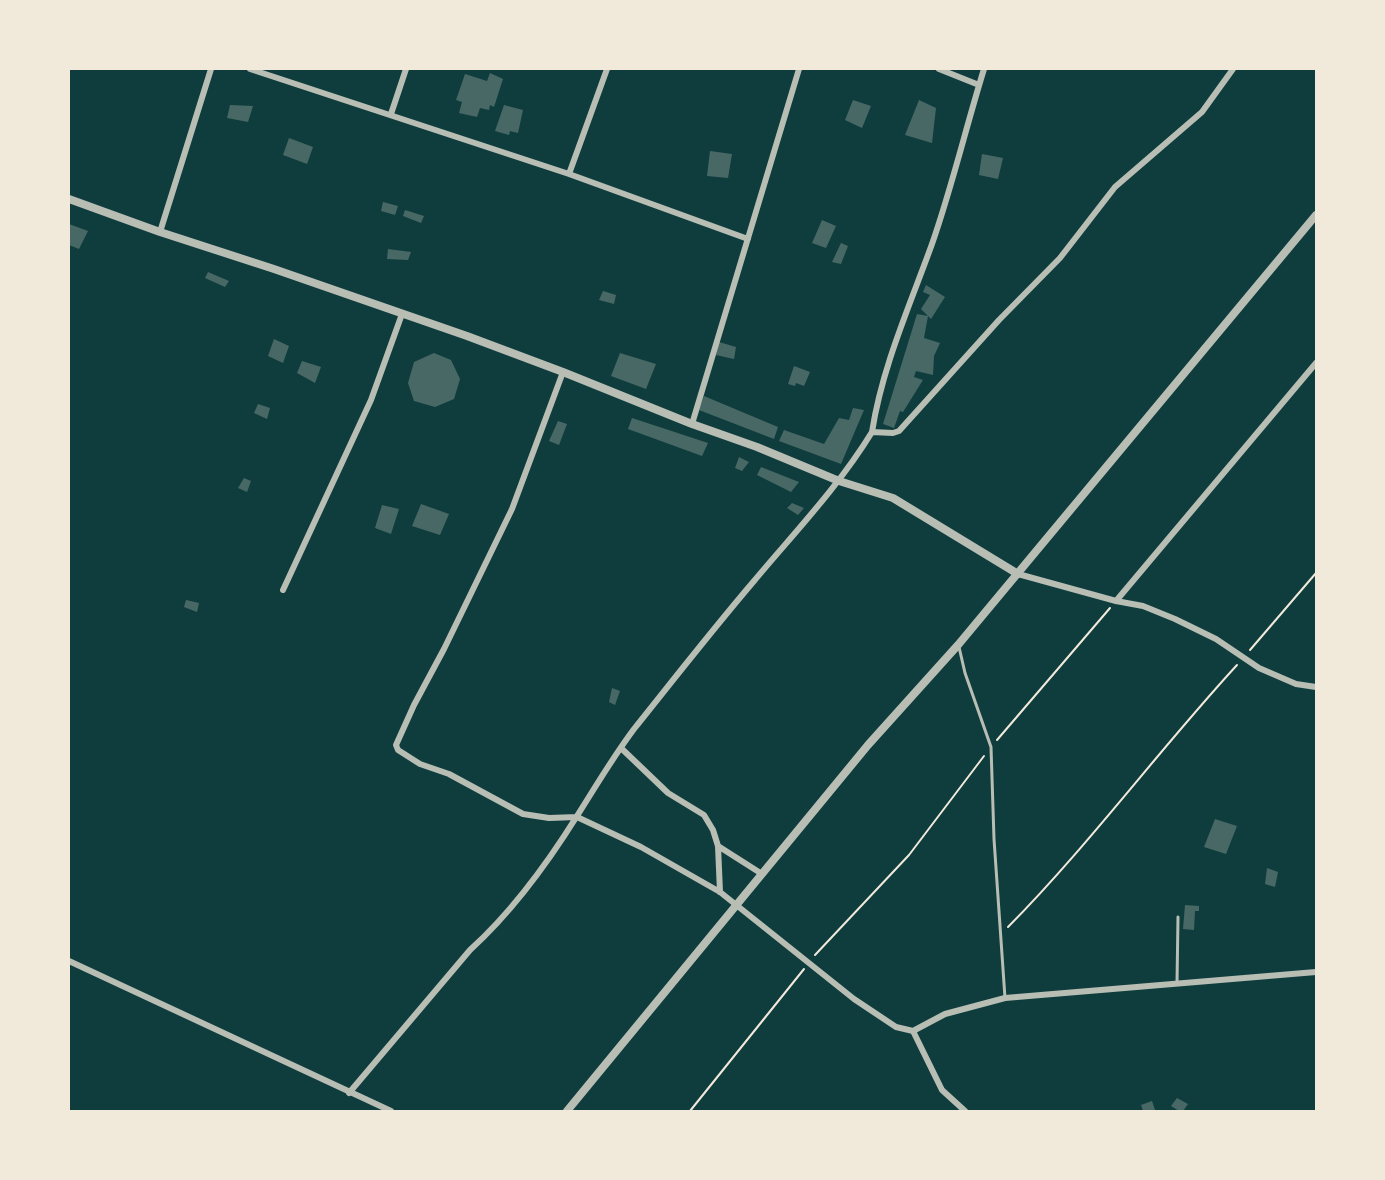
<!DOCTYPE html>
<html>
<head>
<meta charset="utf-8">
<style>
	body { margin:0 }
	#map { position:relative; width:1385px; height:1180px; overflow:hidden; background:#0f3d3e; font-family:Lato,sans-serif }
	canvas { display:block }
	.frame { position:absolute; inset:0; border:70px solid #f1e9da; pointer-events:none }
</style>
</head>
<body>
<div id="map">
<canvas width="1385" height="1180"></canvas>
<div class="frame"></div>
</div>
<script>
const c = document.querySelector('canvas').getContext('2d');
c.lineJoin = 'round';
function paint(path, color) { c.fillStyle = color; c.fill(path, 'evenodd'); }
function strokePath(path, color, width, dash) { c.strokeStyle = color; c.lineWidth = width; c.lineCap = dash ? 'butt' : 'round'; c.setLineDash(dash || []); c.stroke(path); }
paint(new Path2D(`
	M490,73L503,79L494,107L490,105L489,110L480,108L477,117L459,113L462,102L456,100L465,74L487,81Z
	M853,100L871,106L862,128L845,120Z
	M919,100L936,108L932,143L905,135Z
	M230,105L253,106L248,122L227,118Z
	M504,105L523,110L518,133L510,131L509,135L495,131Z
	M289,138L313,147L307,164L283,155Z
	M710,151L732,154L728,178L707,176Z
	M982,154L1003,158L998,179L979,175Z
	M383,202L398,206L395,215L381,211Z
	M405,210L424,216L421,223L403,216Z
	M822,220L836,226L826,248L812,243Z
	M69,224L88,231L79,249L69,245Z
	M841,243L848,246L841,264L832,262Z
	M388,249L411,252L408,260L387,259Z
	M208,272L229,281L225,287L205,278Z
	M926,285L945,297L931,319L921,309L930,295L923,292Z
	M603,291L616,295L614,304L599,300Z
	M917,314L928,316L924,338L940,343L934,356L933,375L916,371L914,377L923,380L903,412L900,411L894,428L883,424Z
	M274,339L289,346L283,363L268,356Z
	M719,342L736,347L734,359L716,355Z
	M434,353L451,360L460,379L454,399L435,407L414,401L408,383L414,362Z
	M620,353L656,364L646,389L611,376Z
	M302,361L321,367L315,383L297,373Z
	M794,366L810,372L804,386L796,383L795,386L788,384Z
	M704,396L778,427L774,439L699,410Z
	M258,404L270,408L267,419L254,413Z
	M853,408L864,410L841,464L779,441L784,430L824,444L839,418L849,420Z
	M632,418L708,443L702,456L628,429Z
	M558,421L567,424L559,445L549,441Z
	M739,457L749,462L742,471L735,468Z
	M761,467L799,482L791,492L757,475Z
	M244,478L251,481L247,492L238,488Z
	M792,503L804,508L798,515L787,508Z
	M421,504L449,514L440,535L412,526Z
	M382,505L399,509L391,534L375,528Z
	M186,600L199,603L197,612L184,607Z
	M612,688L620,691L615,705L609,702Z
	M1215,819L1237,826L1226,854L1204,847Z
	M1267,868L1278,872L1275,887L1265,884Z
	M1185,905L1199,906V911H1195L1194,930L1183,929Z
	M1177,1098L1188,1104L1183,1111H1179L1171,1106Z
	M1152,1101L1155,1110L1143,1111L1141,1105Z`), '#486865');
strokePath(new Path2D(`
	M1250,650L1316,573
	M997,740L1110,608
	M1008,927C1089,845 1158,751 1237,665
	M815,955L909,855L984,756
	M690,1111L804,969`), '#f1e9da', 2);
strokePath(new Path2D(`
	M959,647L965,673L991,747L994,839L1005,998
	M1177,983L1178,917`), '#b8beb3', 3);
strokePath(new Path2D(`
	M250,69L569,174L748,239
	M939,69L979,85
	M391,114L406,69
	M569,174L607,69
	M160,232L211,69
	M563,372L512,509L444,649L414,705L396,745L398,750L420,764L449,774L523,814L549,818L577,817L641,847L720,892L854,999L896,1027L913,1031
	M692,424L799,69
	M872,432C882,367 910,305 932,244C952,187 966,127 984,69
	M1018,574L1116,601L1143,606L1175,619L1216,639L1259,668L1296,684L1316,687
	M283,590L371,400L402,314
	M1116,601L1316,363
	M621,748L668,793L704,815L713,830L718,846L720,892
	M718,846L762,874
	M69,961L391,1111
	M913,1031L945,1014L1005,998L1316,972
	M913,1031L942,1090L965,1111
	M349,1093L470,950C512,912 547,864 577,816C596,786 613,757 634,729C674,679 713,629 754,581C795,532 839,486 872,432L893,433L899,431L999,320L1060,258L1115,187L1202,112L1233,69`), '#b8beb3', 6);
strokePath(new Path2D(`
	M69,199L160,232L274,269L467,336L563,372L692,424L757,447L839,481L893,498L1018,574
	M567,1111L868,745L958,645L1316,215`), '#b8beb3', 8);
</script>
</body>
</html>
